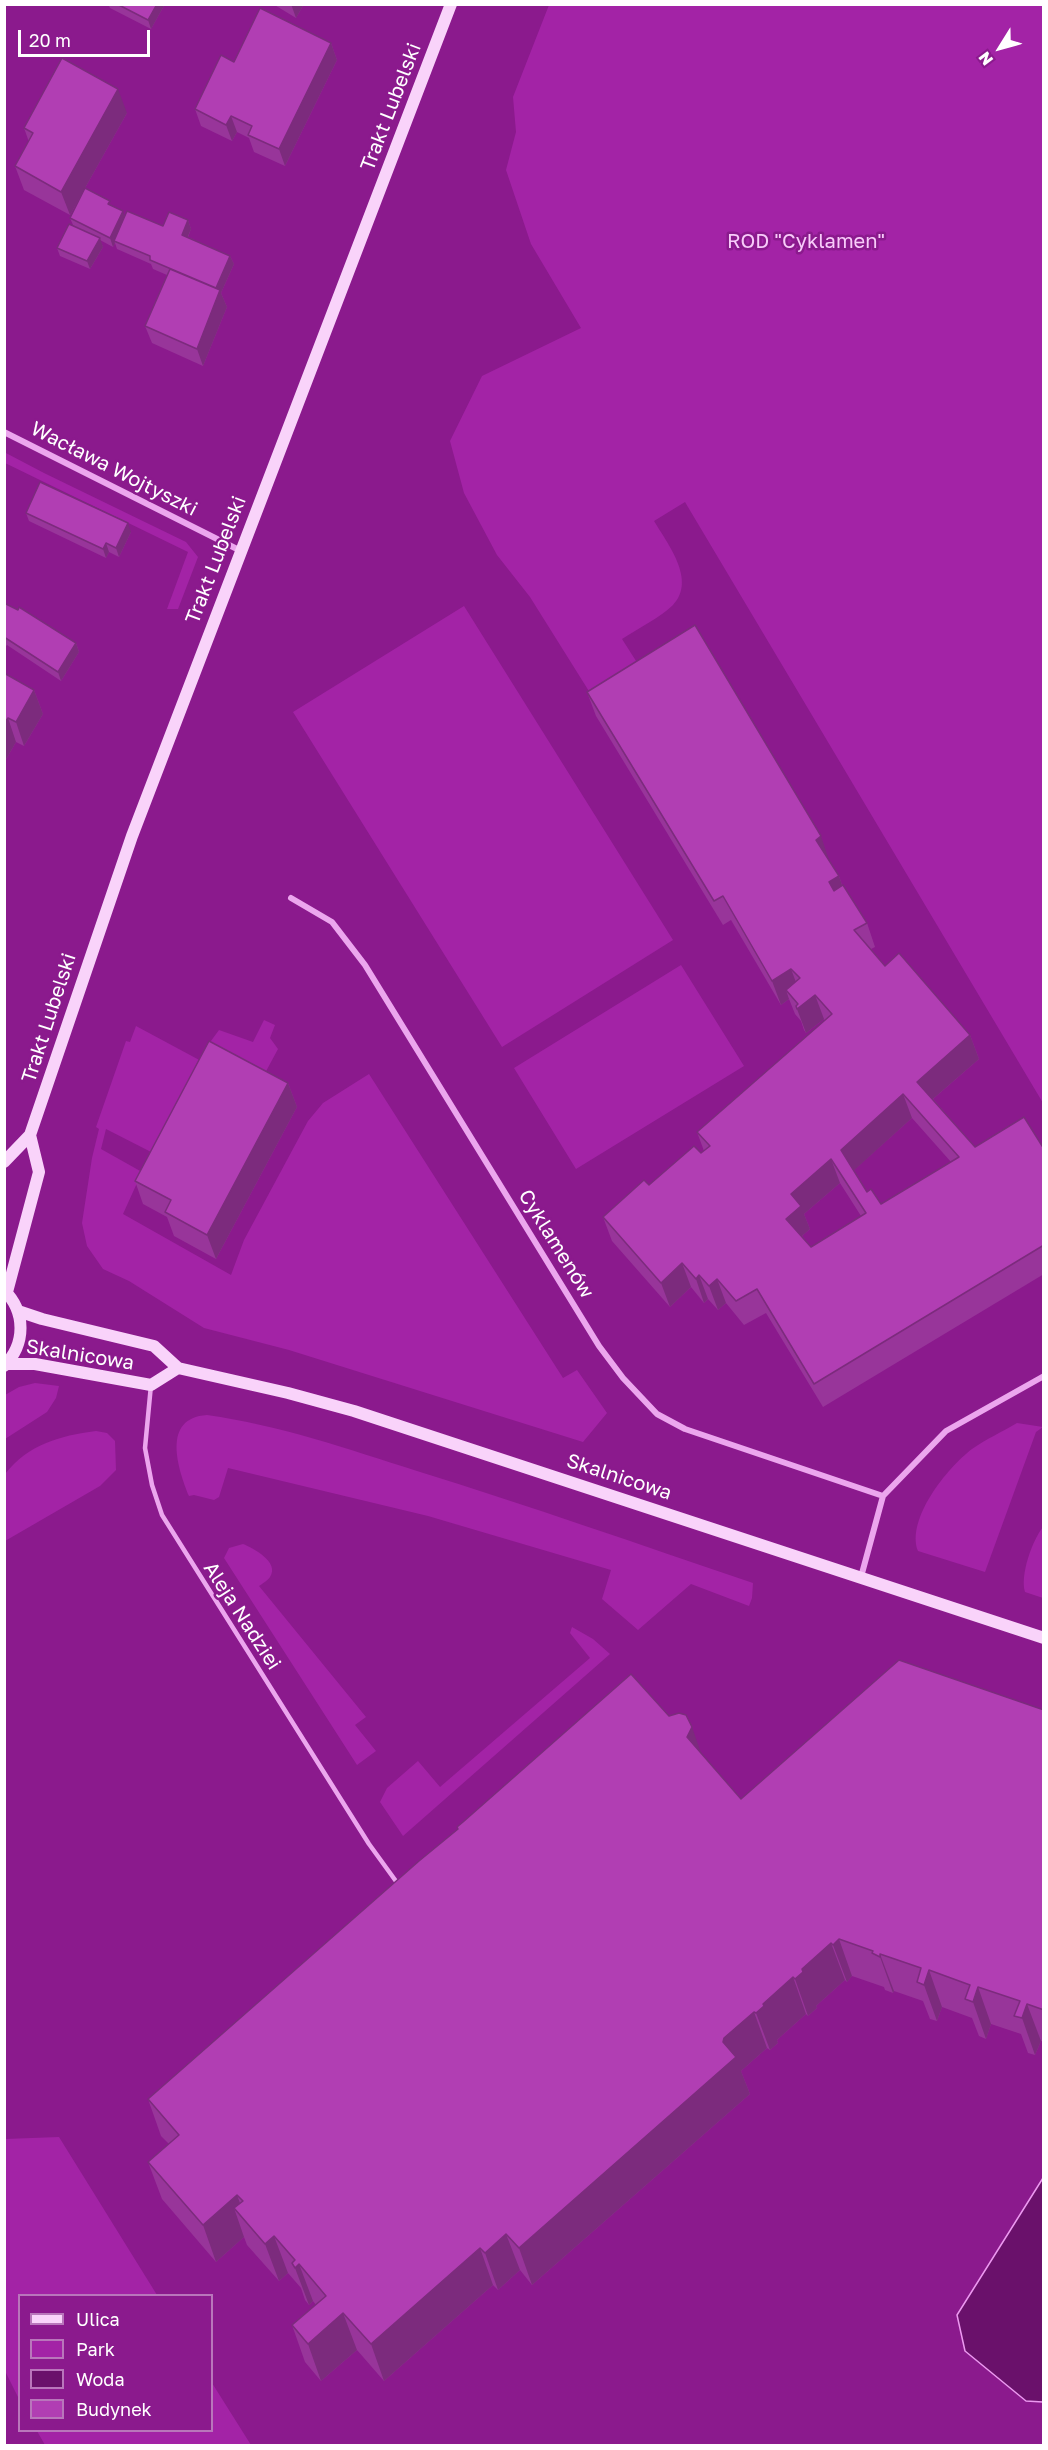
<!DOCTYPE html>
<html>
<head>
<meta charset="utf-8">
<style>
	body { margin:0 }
	#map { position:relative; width:1048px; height:2450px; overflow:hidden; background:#8b1a8d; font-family:"Golos Text",sans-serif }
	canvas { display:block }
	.frame { position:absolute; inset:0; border:6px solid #fff; pointer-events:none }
	.legend { position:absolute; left:18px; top:2294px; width:195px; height:138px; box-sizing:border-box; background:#8b1a8d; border:2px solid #b976bb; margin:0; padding:8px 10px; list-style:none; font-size:18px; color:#fff }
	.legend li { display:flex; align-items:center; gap:12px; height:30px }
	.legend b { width:30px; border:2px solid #b976bb }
	.north { position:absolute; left:970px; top:18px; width:60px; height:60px; -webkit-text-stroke:4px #8b1a8d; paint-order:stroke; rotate:233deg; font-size:16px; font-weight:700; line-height:24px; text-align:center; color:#fff }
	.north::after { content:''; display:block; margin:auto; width:21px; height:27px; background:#fff; clip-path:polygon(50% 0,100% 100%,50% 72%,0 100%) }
	.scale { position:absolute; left:18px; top:30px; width:132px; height:27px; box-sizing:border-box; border:3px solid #fff; border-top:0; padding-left:8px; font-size:18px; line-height:21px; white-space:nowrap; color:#fff; -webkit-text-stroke:4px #8b1a8d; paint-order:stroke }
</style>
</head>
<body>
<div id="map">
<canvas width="1048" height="2450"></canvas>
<div class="frame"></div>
<ul class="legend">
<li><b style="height:8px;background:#f9d3fa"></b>Ulica</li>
<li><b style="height:16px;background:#a323a6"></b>Park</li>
<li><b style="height:16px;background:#6a116b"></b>Woda</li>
<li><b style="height:16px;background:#b13eb3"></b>Budynek</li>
</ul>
<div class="north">N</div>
<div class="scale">20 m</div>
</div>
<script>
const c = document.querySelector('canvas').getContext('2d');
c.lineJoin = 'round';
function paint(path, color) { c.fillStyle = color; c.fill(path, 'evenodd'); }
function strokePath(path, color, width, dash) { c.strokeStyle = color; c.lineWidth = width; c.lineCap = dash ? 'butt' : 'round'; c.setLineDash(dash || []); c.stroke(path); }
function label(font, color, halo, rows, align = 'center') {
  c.font = font + ' "Golos Text",sans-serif'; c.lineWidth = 5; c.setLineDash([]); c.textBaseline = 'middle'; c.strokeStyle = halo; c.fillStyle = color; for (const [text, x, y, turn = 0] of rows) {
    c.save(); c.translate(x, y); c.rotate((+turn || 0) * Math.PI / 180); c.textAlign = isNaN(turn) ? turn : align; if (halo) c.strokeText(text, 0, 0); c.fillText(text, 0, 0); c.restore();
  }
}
paint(new Path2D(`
	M549,5H1043V1103L685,502L654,521C667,543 697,580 673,605C661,617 637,629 622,639L645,675L597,704L530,597L497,555L464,493L450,441L482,376L581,328L531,244L506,170L516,132L513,97Z
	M4,452L44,473L186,542L198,557L178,609H167L188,552L5,463Z
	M464,606L673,940L502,1047L293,712Z
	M681,965L744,1066L576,1169L514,1068Z
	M264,1020L275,1025L270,1038L278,1049L264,1075L208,1045L219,1030L253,1042Z
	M136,1026L203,1062L155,1154L106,1129L101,1149L142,1172L123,1214L231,1275L244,1240L308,1121L323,1103L369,1074L563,1378L577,1370L607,1413L583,1442L289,1350L204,1328L129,1281L103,1269L87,1246L82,1223L92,1158L99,1129L96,1127L126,1041L130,1042Z
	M35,1383L59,1386L56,1398L47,1412L5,1439V1395L19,1387Z
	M207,1415C279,1425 348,1449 417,1471C530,1506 641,1545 753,1583L752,1598L749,1606L691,1584L638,1630L602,1599L611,1570L428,1516L228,1468L219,1497L214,1500L194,1495L189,1496C178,1469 161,1418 207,1415Z
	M1017,1423L1043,1427L1036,1432L985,1572L918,1551C906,1519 947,1468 972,1449C986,1439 1002,1432 1017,1423Z
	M96,1431L107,1433L115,1441L116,1470L100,1486L5,1541V1474C29,1444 59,1436 96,1431Z
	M1043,1527V1598L1025,1592C1020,1575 1032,1541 1043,1527Z
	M243,1544C253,1548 280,1562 270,1577C268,1580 262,1584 259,1586L366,1717L355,1725L376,1751L357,1765L224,1558L229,1548Z
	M572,1627L593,1639L610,1654L403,1836L380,1802L387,1788L418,1761L440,1787L590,1658L570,1633Z
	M59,2137L157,2295L20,2296L19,2399L5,2371V2139Z
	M212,2383L251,2445H45L37,2431L212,2430Z`), '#a323a6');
const water = new Path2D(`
	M1043,2178L1044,2402H1043L1026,2401L965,2351L957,2315Z`);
paint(water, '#6a116b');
strokePath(water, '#ec99f0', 1.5);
strokePath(new Path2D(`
	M151,1385L145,1448L152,1485L162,1515L369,1844L398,1884`), '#eca6ee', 4.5);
strokePath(new Path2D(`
	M4,432L241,551
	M291,898L332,922L365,965L599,1346L623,1378L657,1414L685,1429L883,1496
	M861,1577L883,1496L946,1431L1044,1376`), '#eca6ee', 6);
strokePath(new Path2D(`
	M4,1162L30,1135L132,836L451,4
	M4,1290C26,1312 26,1344 4,1366
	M7,1292L39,1172L30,1135
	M18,1311L42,1319L154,1346L178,1368L288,1393L354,1411L1044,1638
	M7,1364H35L151,1385L178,1368`), '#f9d3fa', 12);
paint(new Path2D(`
	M108,4H165L151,29L110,8Z
	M273,4H304L296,18Z
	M331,43L337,60L285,166L254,152L249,138L237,132L232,141L201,126L195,109L234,62Z
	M127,113L70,215L24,190L15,166L29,142L24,128Z
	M112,206L125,216L163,226L188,220L191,229L188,237L230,256L234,264L221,293L227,307L203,366L152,343L145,326L167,275L153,269L151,264L117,249L115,243L113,247L100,240L103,247L90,269L60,256L57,248L73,225L70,218Z
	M26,513L131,532L119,557L109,552L106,558L29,521Z
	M4,603L76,643L79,652L61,681L7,645L4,648Z
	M4,673L34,690L43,714L24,746L16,742L4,763Z
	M587,692L829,860L839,876L842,885L867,923L875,947L871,949L885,966L970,1035L979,1059L933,1099L975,1147L1044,1149V1274L823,1407L766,1313L744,1325L726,1303L718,1310L708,1299L704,1303L691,1287L670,1307L612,1241L603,1217L649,1185L704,1151L697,1132L825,1021L824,1019L806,1033L804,1030L801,1021L795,1014L789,999L781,1005L731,920L723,925L596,716ZM912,1118L951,1162L881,1204L867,1192L854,1170ZM840,1183L861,1216L811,1247L802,1236L810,1229L804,1214Z
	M288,1083L297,1107L216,1259L174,1236L167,1217L143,1204L135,1181Z
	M1044,1710V2042L1041,2041L1035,2055L1028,2053L1021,2034L991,2024L986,2039L979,2036L972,2018L942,2007L937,2021L930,2019L923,2001L894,1991L893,1993L885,1990L884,1987L852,1976L847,1982L845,1980L816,2006L817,2008L808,2016L806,2014L777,2040L778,2043L770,2050L767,2048L741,2071L750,2094L532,2285L520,2270L498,2290L493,2285L384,2381L357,2350L321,2381L305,2362L292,2325L316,2305L313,2301L309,2305L305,2300L301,2288L288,2273L279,2281L247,2245L244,2237L216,2262L162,2199L148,2162L169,2144L161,2136L148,2099L702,1755L741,1799Z`), '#98359a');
paint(new Path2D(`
	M157,4H165L151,29L148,20Z
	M291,4H304L296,18Z
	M331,43L337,60L285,166L279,149Z
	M118,89L127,113L70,215L61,192Z
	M231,116L237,132L232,141L226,125Z
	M123,211L126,220L114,241L115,243L113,247L110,238Z
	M188,220L191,229L185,243L182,235Z
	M100,238L103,247L90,269L87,261Z
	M230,256L234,264L221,293L227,307L203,366L197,349L216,289Z
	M128,523L131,532L119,557L116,548Z
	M106,543L109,552L106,558L103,549Z
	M76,643L79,652L61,681L58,672Z
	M34,690L43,714L24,746L16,722Z
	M8,718L16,742L4,763V724Z
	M821,836L829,860L825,864L816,840Z
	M839,876L847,900L837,906L829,882Z
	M791,969L800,993L786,990L789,999L781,1005L772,981Z
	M815,995L824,1019L806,1033L797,1009Z
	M970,1035L979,1059L926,1105L917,1082Z
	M288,1083L297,1107L216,1259L207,1235Z
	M903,1094L912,1118L850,1174L841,1150Z
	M831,1159L840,1183L804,1214L810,1229L794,1243L786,1219L791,1194Z
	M682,1263L691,1287L670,1307L661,1283Z
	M699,1275L708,1299L704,1303L696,1279Z
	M717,1279L726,1303L718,1310L709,1286Z
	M692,1727L705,1764L687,1737Z
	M839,1939L852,1976L847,1982L833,1945Z
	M831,1943L845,1980L816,2006L817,2008L808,2016L795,1979L802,1969Z
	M880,1954L894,1991L893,1993L880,1957Z
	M929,1970L942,2007L937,2021L924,1985Z
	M793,1977L806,2014L777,2040L778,2043L770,2050L756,2013L763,2004Z
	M978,1987L991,2024L986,2039L973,2002Z
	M1027,2004L1041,2041L1035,2055L1022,2018Z
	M754,2012L767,2048L741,2071L750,2094L532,2285L519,2248L723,2042L724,2038Z
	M237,2195L248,2225L234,2208L244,2237L216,2262L203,2225Z
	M506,2234L520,2270L498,2290L485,2253Z
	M274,2236L288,2273L279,2281L265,2244Z
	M480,2248L493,2285L384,2381L371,2344Z
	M299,2264L313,2301L309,2305L295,2268Z
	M343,2313L357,2350L321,2381L308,2344Z`), '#7c2b7d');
const building = new Path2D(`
	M117,4H157L148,20Z
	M260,8L331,43L279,149L248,135L252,126L231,116L226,125L195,109L221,55L234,62Z
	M62,58L118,89L61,192L15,166L33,133L24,128Z
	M85,188L110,201L108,204L123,211L110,238L70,218Z
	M127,211L163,226L169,212L188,220L182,235L230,256L216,288L150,260V256L114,241Z
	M69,224L100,238L87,261L57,248Z
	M170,269L220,290L197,349L145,326Z
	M40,482L128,523L116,548L106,543L103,549L26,513Z
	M4,603L18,610L19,607L76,643L58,672L4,637Z
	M695,625L821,836L816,840L839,876L829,882L834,891L843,885L867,923L854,930L885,966L899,953L970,1035L917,1082L975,1147L1024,1117L1044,1149V1245L814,1384L757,1289L736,1301L717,1279L709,1286L699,1275L696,1279L682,1263L661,1283L603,1217L644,1180L649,1185L694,1146L701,1153L710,1146L697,1132L832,1014L815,995L797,1009L796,1006L798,1004L786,990L800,978L791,969L772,981L723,896L714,901L587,692ZM903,1094L959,1157L881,1204L871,1189L867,1192L841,1150ZM831,1159L866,1213L811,1247L786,1219L801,1206L791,1194Z
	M4,673L34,690L16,722L8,718L4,724Z
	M209,1041L288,1083L207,1235L165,1212L171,1200L135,1181Z
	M899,1660L1044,1710V2010L1027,2004L1022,2018L1014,2016L1020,2001L978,1987L973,2002L965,1999L970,1985L929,1970L924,1985L917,1982L921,1968L880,1954V1957L872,1953L873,1951L839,1939L833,1945L831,1943L802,1969L803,1972L795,1979L793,1977L763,2004L764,2006L756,2013L754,2012L724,2038L723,2042L736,2057L519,2248L506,2234L485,2253L480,2248L371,2344L343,2313L308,2344L292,2325L326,2296L299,2264L295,2268L292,2263L295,2260L274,2236L265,2244L234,2208L243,2201L237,2195L203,2225L148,2162L179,2135L148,2099L419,1861L458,1829L457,1827L463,1822L631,1674L669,1716L679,1713L686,1715L692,1727L687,1737L741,1799Z`);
paint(building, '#b13eb3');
strokePath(building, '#7c2b7d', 1.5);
label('20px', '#fff', '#8b1a8d', [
	["Trakt Lubelski",391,107,-69],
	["Wacława Wojtyszki",114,469,27],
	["Trakt Lubelski",216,560,-69],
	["Trakt Lubelski",49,1018,-72],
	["Cyklamenów",556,1244,58],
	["Skalnicowa",80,1355,9],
	["Skalnicowa",619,1477,18],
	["Aleja Nadziei",242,1616,57]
]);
label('20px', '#f8ccfa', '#8b1a8d', [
	["ROD \"Cyklamen\"",806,242]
]);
</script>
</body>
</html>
